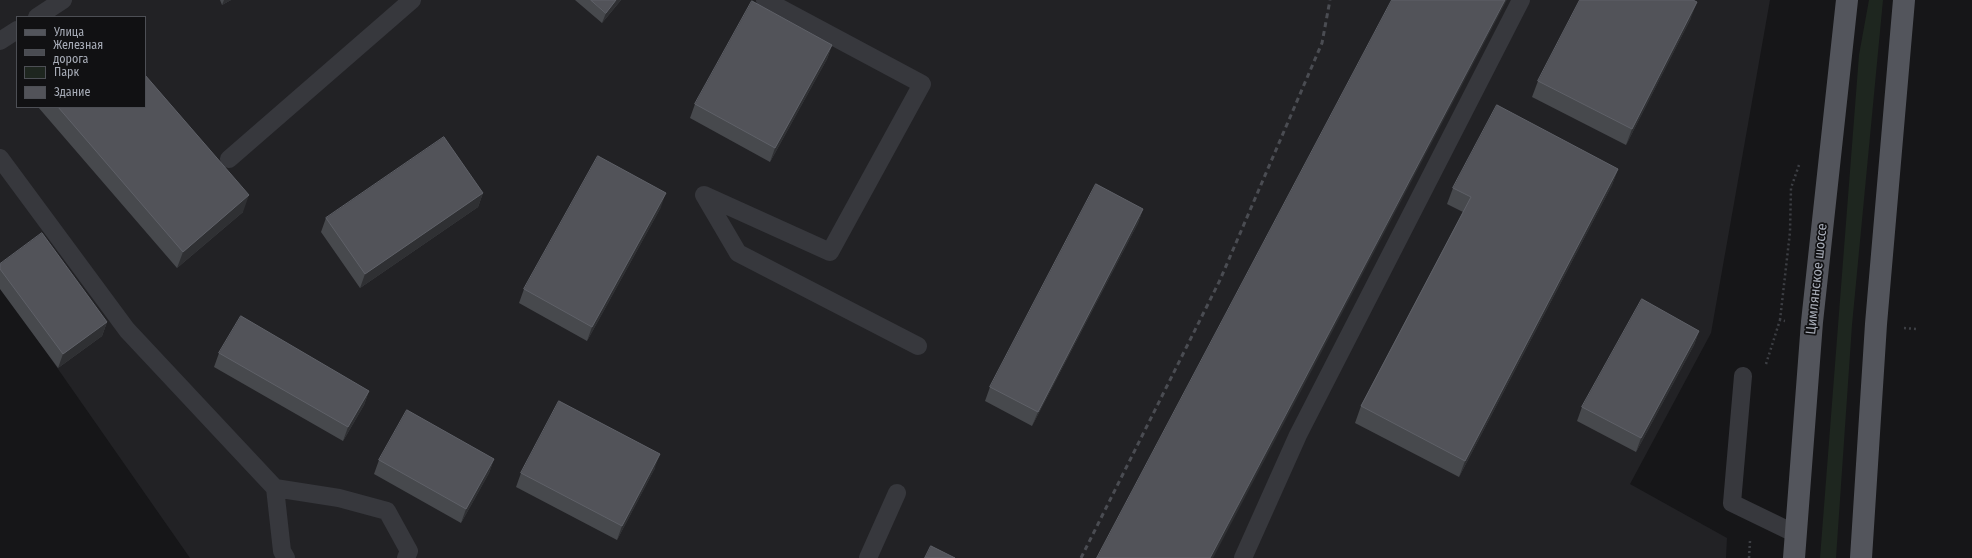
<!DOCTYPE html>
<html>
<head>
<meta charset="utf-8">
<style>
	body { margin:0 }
	#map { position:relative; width:1972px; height:558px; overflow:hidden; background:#161618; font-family:"Fira Sans Condensed",sans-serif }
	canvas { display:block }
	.legend { position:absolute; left:16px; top:16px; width:130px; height:92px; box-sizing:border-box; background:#111113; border:1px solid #4d4f55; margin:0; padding:5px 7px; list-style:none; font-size:12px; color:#a8adb8 }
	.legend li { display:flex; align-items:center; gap:8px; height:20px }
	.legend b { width:20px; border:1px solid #4d4f55 }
</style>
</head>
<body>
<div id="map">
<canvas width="1972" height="558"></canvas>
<ul class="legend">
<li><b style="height:5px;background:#53555c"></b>Улица</li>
<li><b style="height:5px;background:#4a4c52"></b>Железная дорога</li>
<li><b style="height:11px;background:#1e261f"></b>Парк</li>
<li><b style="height:11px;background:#525359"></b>Здание</li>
</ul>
</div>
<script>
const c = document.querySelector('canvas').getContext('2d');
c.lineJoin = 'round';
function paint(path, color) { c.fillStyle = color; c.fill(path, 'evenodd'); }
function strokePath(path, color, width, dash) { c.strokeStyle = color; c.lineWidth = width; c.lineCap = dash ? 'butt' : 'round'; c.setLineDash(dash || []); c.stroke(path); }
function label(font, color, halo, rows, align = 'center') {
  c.font = font + ' "Fira Sans Condensed",sans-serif'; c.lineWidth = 3.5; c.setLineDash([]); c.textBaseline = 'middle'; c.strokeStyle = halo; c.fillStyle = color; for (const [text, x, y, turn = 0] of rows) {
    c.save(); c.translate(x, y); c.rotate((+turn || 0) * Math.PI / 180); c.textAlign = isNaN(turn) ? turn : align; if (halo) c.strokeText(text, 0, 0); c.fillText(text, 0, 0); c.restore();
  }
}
paint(new Path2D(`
	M0,0H1770L1711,333L1630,484L1727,538L1726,558H190L0,286ZM17,17H145V107H17Z`), '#222225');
paint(new Path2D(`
	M1869,0H1883L1852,325L1836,558H1820L1859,55Z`), '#1e261f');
strokePath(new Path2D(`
	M1780,320L1790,232L1791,188L1799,165
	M1904,328L1916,329
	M1766,364L1780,320L1785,321
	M1749,558L1750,541`), '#3d3f44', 2.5, [2, 3]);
strokePath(new Path2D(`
	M765,0L922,84L830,252L704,195L738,253L918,346
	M37,17L63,0
	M0,41L17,30
	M0,158L127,330L275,488L282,551L286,558
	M229,159L412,0
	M1743,376L1732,503L1796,534
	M275,488L339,498L387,511L409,551L406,558
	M868,558L897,493
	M1243,558L1298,435L1521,0`), '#37383d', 18);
strokePath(new Path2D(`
	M1794,558L1812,322L1847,0
	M1861,558L1876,324L1904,0`), '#53555c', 22);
strokePath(new Path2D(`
	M1081,558L1220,280L1322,43L1330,0`), '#4a4c52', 3, [5, 4]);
paint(new Path2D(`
	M220,0H231L222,5Z
	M575,0H621L602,23Z
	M1691,18L1626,145L1532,97L1538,81Z
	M832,45L827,59L770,162L690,118L695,104Z
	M38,107H145L243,212L177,268Z
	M1618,169L1612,185L1459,477L1355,423L1361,406L1463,212L1447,204L1453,188Z
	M483,193L478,207L360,288L321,232L326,218Z
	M661,207L587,341L519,303L524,289Z
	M1143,209L1138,223L1032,426L985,401L990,387Z
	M0,264L107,322L102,336L58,368L0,289Z
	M1699,331L1694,345L1636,452L1577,421L1582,407Z
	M219,353L369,391L364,405L343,441L214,367Z
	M494,459L489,473L461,523L374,474L379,460Z
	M655,468L617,540L516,487L521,473Z`), '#47494d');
paint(new Path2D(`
	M224,0H231L222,5Z
	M616,0H621L602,23L606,13Z
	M1505,0H1507L1213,558H1210Z
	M1697,2L1691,18L1626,145L1632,129Z
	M832,45L827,59L770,162L775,148Z
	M1618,169L1612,185L1459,477L1465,461Z
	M483,193L478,207L360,288L365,274Z
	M666,193L661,207L587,341L592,327Z
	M249,195L243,212L177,268L183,252Z
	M1143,209L1138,223L1032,426L1038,412Z
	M107,322L102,336L58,368L63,354Z
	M1699,331L1694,345L1636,452L1641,438Z
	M369,391L364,405L343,441L348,427Z
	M660,454L655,468L617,540L622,526Z
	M494,459L489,473L461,523L466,509Z`), '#2f3033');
const building = new Path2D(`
	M591,0H616L606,13Z
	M1392,0H1505L1210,558H1097Z
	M1580,0H1693L1697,2L1632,129L1538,81Z
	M752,1L832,45L775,148L695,104Z
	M145,75L249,195L183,252L58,107H145Z
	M1497,105L1618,169L1465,461L1361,406L1471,197L1453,188Z
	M444,137L483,193L365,274L326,218Z
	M598,156L666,193L592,327L524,289Z
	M1096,184L1143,209L1038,412L990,387Z
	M42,233L107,322L63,354L0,269V264Z
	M1642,299L1699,331L1641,438L1582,407Z
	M241,316L369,391L348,427L219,353Z
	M559,401L660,454L622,526L521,473Z
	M407,410L494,459L466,509L379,460Z
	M931,546L955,558H925Z`);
paint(building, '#525359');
strokePath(building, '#5f6168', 1);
label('14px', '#a8adb8', '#111113', [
	["Цимлянское шоссе",1817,279,-84]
]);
</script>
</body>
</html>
